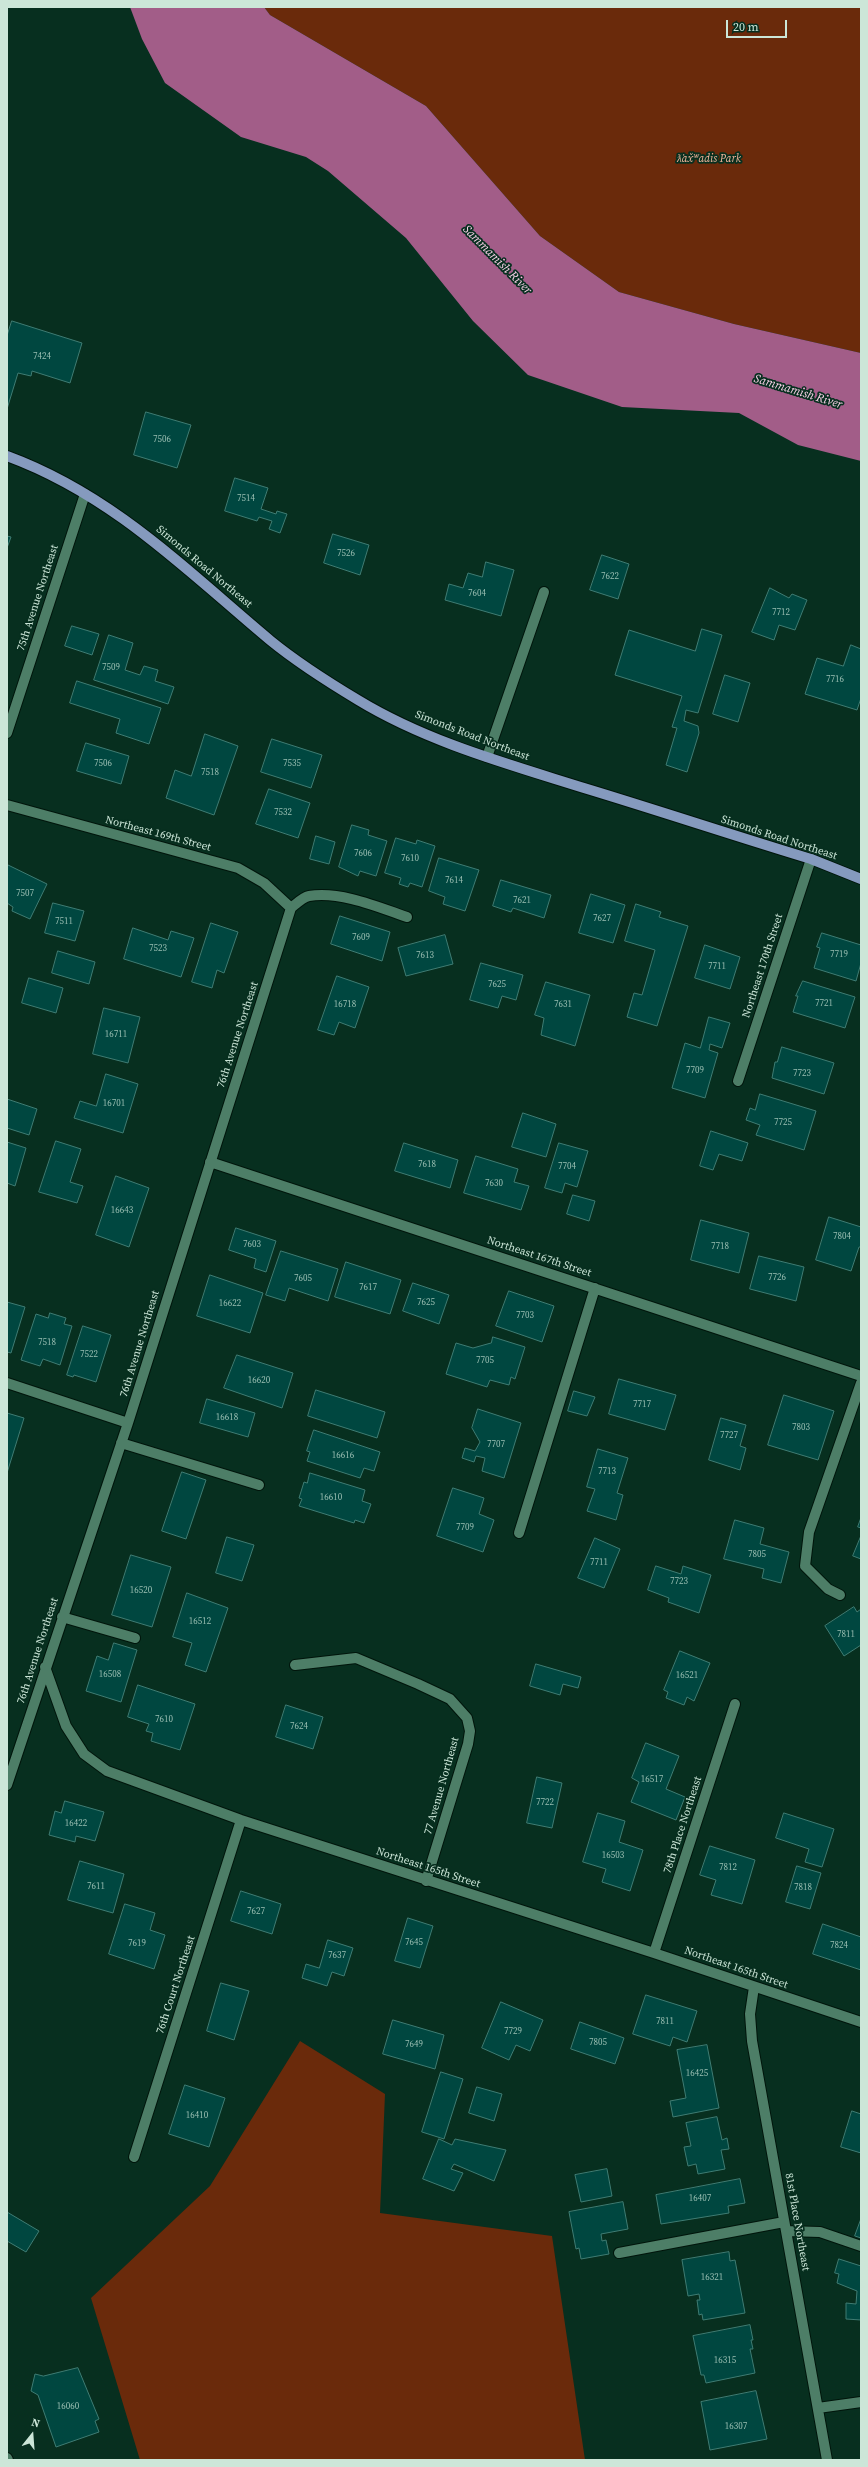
<!DOCTYPE html>
<html>
<head>
<meta charset="utf-8">
<style>
	body { margin:0 }
	#map { position:relative; width:868px; height:2467px; overflow:hidden; background:#072f1f; font-family:"Source Serif 4",serif }
	canvas { display:block }
	.frame { position:absolute; inset:0; border:8px solid #cce6d8; pointer-events:none }
	.north { position:absolute; left:12px; top:2415px; width:40px; height:40px; -webkit-text-stroke:3px #072f1f; paint-order:stroke; rotate:17deg; font-size:11px; font-weight:700; line-height:16px; text-align:center; color:#cce6d8 }
	.north::after { content:''; display:block; margin:auto; width:14px; height:18px; background:#cce6d8; clip-path:polygon(50% 0,100% 100%,50% 72%,0 100%) }
	.scale { position:absolute; left:726px; top:20px; width:61px; height:18px; box-sizing:border-box; border:2px solid #cce6d8; border-top:0; padding-left:5px; font-size:12px; line-height:14px; white-space:nowrap; color:#cce6d8; -webkit-text-stroke:3px #072f1f; paint-order:stroke }
</style>
</head>
<body>
<div id="map">
<canvas width="868" height="2467"></canvas>
<div class="frame"></div>
<div class="north">N</div>
<div class="scale">20 m</div>
</div>
<script>
const c = document.querySelector('canvas').getContext('2d');
c.lineJoin = 'round';
function paint(path, color) { c.fillStyle = color; c.fill(path, 'evenodd'); }
function strokePath(path, color, width, dash) { c.strokeStyle = color; c.lineWidth = width; c.lineCap = dash ? 'butt' : 'round'; c.setLineDash(dash || []); c.stroke(path); }
function label(font, color, halo, rows, align = 'center') {
  c.font = font + ' "Source Serif 4",serif'; c.lineWidth = 3.5; c.setLineDash([]); c.textBaseline = 'middle'; c.strokeStyle = halo; c.fillStyle = color; for (const [text, x, y, turn = 0] of rows) {
    c.save(); c.translate(x, y); c.rotate((+turn || 0) * Math.PI / 180); c.textAlign = isNaN(turn) ? turn : align; if (halo) c.strokeText(text, 0, 0); c.fillText(text, 0, 0); c.restore();
  }
}
paint(new Path2D(`
	M264,7H861V353L734,324L619,292L540,236L426,106L270,15Z
	M300,2041L385,2094L380,2213L552,2236L585,2460H140L91,2298L210,2186Z`), '#6a2a0b');
paint(new Path2D(`
	M130,7H264L270,15L426,106L540,236L619,292L734,324L861,353V461L798,445L739,413L622,407L528,375L473,321L406,238L328,171L306,157L241,137L165,83L142,39Z`), '#a25d88');
const building = new Path2D(`
	M12,321L82,343L70,383L32,371L31,376L18,373L7,409V336Z
	M146,412L191,425L177,468L134,455Z
	M235,478L268,488L261,509L276,514L277,511L287,514L280,533L269,529L272,521L259,517L257,521L225,511Z
	M333,534L369,545L360,575L324,563Z
	M7,536L11,537L7,548Z
	M602,555L629,564L618,599L590,590Z
	M486,562L514,570L501,616L445,600L449,584L463,588L468,573L482,577Z
	M770,588L789,598L792,594L807,600L795,630L779,625L774,640L752,632Z
	M72,626L99,634L92,655L65,646Z
	M702,629L722,635L698,713L686,710L684,721L698,726L699,733L687,772L666,765L677,728L672,727L682,696L615,675L629,630L695,651Z
	M109,635L133,643L125,670L140,675L144,666L158,670L155,681L174,687L168,704L94,680Z
	M851,645L861,649V698L857,710L805,694L817,658L843,666Z
	M725,675L750,683L738,722L713,714Z
	M77,681L161,708L149,744L116,733L120,719L70,703Z
	M205,734L238,746L214,815L166,798L175,770L191,776Z
	M272,739L322,755L311,788L261,772Z
	M86,743L129,756L121,784L77,771Z
	M269,789L310,803L298,838L256,824Z
	M352,825L369,830L368,835L387,841L376,876L360,871L358,876L339,867Z
	M316,836L335,842L329,864L310,859Z
	M396,838L416,844L417,840L435,846L422,887L410,883L408,887L399,884L401,878L385,873Z
	M439,858L479,870L465,911L443,904L445,897L429,891Z
	M8,865L47,884L30,919L12,911L13,907L7,903Z
	M501,880L551,895L544,918L513,908L511,912L493,906Z
	M591,894L625,905L613,943L579,933Z
	M53,903L84,911L75,941L45,933Z
	M636,904L661,912L659,917L688,926L657,1026L627,1017L634,993L642,995L655,950L625,941Z
	M340,916L390,932L382,961L331,944Z
	M211,923L238,932L224,973L217,970L212,988L192,982Z
	M133,928L168,940L171,931L194,938L181,977L124,959Z
	M822,933L861,945V963L856,981L814,968L820,948L817,947Z
	M445,935L453,964L406,976L398,948Z
	M705,945L740,957L730,989L695,978Z
	M58,951L95,962L89,984L52,973Z
	M481,963L523,975L516,1000L502,996L498,1008L470,1000Z
	M337,976L369,987L355,1028L339,1022L334,1035L318,1030Z
	M29,978L63,988L56,1013L22,1003Z
	M803,981L855,997L845,1028L793,1012L798,996H796Z
	M546,982L590,995L575,1046L541,1035L544,1018L535,1015Z
	M104,1008L140,1017L128,1063L93,1054Z
	M709,1017L730,1023L722,1048L710,1044L709,1050L718,1053L705,1098L672,1088L685,1043L700,1048Z
	M782,1047L834,1063L824,1094L772,1078L775,1062H777Z
	M106,1074L138,1084L123,1133L74,1118L80,1101L96,1106Z
	M760,1094L816,1111L804,1150L756,1135L760,1125L746,1120L750,1108L755,1110Z
	M7,1099L37,1109L29,1135L7,1128Z
	M523,1113L556,1124L546,1157L512,1147Z
	M711,1131L748,1143L742,1161L719,1154L713,1170L700,1166Z
	M56,1141L81,1149L70,1182L83,1186L77,1203L39,1192Z
	M7,1142L26,1148L15,1186L7,1183Z
	M404,1143L458,1160L450,1188L395,1171Z
	M559,1143L588,1151L577,1187L565,1183L562,1193L545,1188Z
	M476,1156L518,1169L514,1182L529,1186L521,1210L464,1193Z
	M116,1176L149,1188L129,1247L96,1235Z
	M573,1195L595,1201L589,1221L567,1214Z
	M829,1217L861,1227V1247H859L851,1271L816,1260Z
	M701,1220L749,1233L739,1273L691,1260Z
	M236,1228L276,1241L266,1272L254,1268L256,1259L229,1250Z
	M281,1251L338,1269L328,1301L289,1288L285,1301L266,1295Z
	M759,1256L804,1267L796,1301L750,1289Z
	M346,1262L401,1280L390,1314L335,1297Z
	M210,1275L263,1293L250,1333L197,1316Z
	M413,1283L449,1295L439,1324L403,1311Z
	M509,1291L554,1306L542,1342L496,1326Z
	M7,1302L25,1307L11,1353L7,1352Z
	M50,1313L66,1318L64,1324L72,1326L60,1365L43,1359L40,1366L21,1360L36,1314L48,1318Z
	M83,1326L111,1335L96,1382L74,1375L73,1377L67,1375Z
	M493,1337L525,1347L515,1379L511,1377L509,1385L490,1380L487,1387L446,1374L456,1343L473,1348L491,1343Z
	M237,1355L293,1373L282,1408L224,1388Z
	M619,1379L676,1395L665,1430L609,1414Z
	M316,1390L385,1412L377,1438L308,1416Z
	M574,1391L595,1397L587,1416L568,1411Z
	M784,1395L834,1411L818,1460L768,1445Z
	M207,1399L255,1413L248,1437L200,1423Z
	M478,1409L521,1423L504,1478L482,1471L485,1458L476,1456L474,1462L462,1458L465,1448L475,1451L480,1442L472,1428Z
	M7,1413L24,1418L7,1473Z
	M721,1418L746,1425L740,1446L746,1448L740,1470L709,1460Z
	M314,1430L380,1452L374,1471L364,1468L360,1478L307,1461L310,1452L307,1451Z
	M598,1449L628,1458L617,1493L623,1495L616,1520L587,1511L595,1489L587,1487Z
	M182,1472L206,1480L186,1539L162,1531Z
	M310,1473L365,1490L362,1501L371,1504L364,1523L355,1520L354,1523L299,1506L302,1499L299,1498L304,1482L307,1483Z
	M453,1488L484,1498L479,1514L494,1520L483,1552L437,1536Z
	M861,1518V1528L858,1527Z
	M735,1520L764,1528L760,1544L789,1552L781,1583L762,1578L764,1569L724,1559Z
	M861,1536V1559L853,1556Z
	M227,1537L254,1545L242,1581L216,1573Z
	M595,1538L620,1549L604,1588L578,1578Z
	M131,1555L171,1567L152,1627L112,1615Z
	M656,1566L681,1574L683,1566L711,1575L699,1613L668,1602L669,1598L648,1590Z
	M187,1593L228,1608L206,1672L185,1665L192,1643L173,1637Z
	M854,1607L857,1612L861,1609V1645L844,1656L825,1626Z
	M114,1643L137,1650L121,1702L86,1691L97,1656L108,1660Z
	M680,1651L710,1663L694,1701L687,1697L684,1705L666,1698L668,1692L664,1690Z
	M536,1664L581,1677L578,1688L563,1684L560,1695L530,1686Z
	M138,1685L195,1704L180,1750L151,1741L153,1733L146,1731L149,1724L128,1717Z
	M286,1705L323,1717L313,1749L276,1737Z
	M646,1743L679,1756L666,1789L685,1797L676,1820L631,1802L639,1782L632,1778Z
	M537,1777L562,1783L552,1828L527,1823Z
	M65,1801L104,1812L95,1841L76,1836L75,1842L49,1835L55,1811L61,1813Z
	M598,1813L625,1821L619,1842L643,1850L630,1891L602,1882L606,1869L583,1862Z
	M784,1813L834,1829L822,1867L805,1862L809,1849L776,1838Z
	M710,1846L755,1860L742,1904L711,1895L716,1880L700,1875Z
	M80,1861L124,1874L113,1913L68,1900Z
	M797,1866L821,1873L810,1909L786,1902Z
	M241,1891L281,1904L272,1934L231,1921Z
	M125,1904L155,1913L150,1930L165,1935L154,1969L109,1954Z
	M408,1918L433,1926L420,1968L395,1961Z
	M823,1924L861,1937V1970L813,1954Z
	M328,1940L353,1948L344,1976L332,1972L327,1986L302,1978L306,1964L319,1968Z
	M221,1983L249,1991L234,2040L207,2031Z
	M646,1995L697,2011L687,2042L673,2037L670,2046L633,2034Z
	M501,2002L543,2020L530,2051L516,2045L509,2060L482,2048Z
	M393,2020L444,2035L435,2069L383,2054Z
	M580,2022L624,2038L615,2064L571,2049Z
	M707,2045L719,2108L673,2117L670,2101L686,2098L677,2050Z
	M441,2072L463,2079L444,2139L422,2132Z
	M185,2085L225,2098L209,2147L169,2134Z
	M477,2087L502,2094L494,2121L469,2113Z
	M852,2111L861,2114V2153L841,2147Z
	M717,2117L722,2140L727,2138L729,2149L721,2150L725,2169L698,2174L696,2164L688,2166L684,2147L691,2146L686,2123Z
	M439,2139L452,2145L455,2139L506,2150L494,2181L454,2164L451,2169L463,2173L454,2191L423,2179Z
	M607,2169L612,2196L581,2202L575,2175Z
	M740,2179L745,2203L728,2206L729,2213L661,2224L656,2195Z
	M623,2202L628,2229L601,2234L602,2241L606,2240L609,2254L581,2259L579,2248L576,2249L569,2212Z
	M7,2212L39,2231L26,2252L7,2241Z
	M861,2219V2238L855,2236Z
	M729,2252L730,2261L735,2260L745,2313L703,2320L702,2314L699,2315L697,2300H700L699,2294L688,2296L682,2260Z
	M839,2259L861,2266V2320L846,2319V2303L856,2304L857,2291L837,2283L839,2274L835,2273Z
	M750,2325L753,2340H751L753,2349H750L755,2373L706,2383L704,2375H701L693,2336Z
	M78,2368L99,2419L95,2421L99,2432L56,2447L38,2395L31,2391L35,2374L43,2376Z
	M756,2391L767,2439L710,2450L701,2402Z`);
paint(building, '#004740');
strokePath(building, '#3f7c73', 1);
const minor = new Path2D(`
	M7,733L85,494
	M487,757L544,592
	M7,805L238,868L264,883L291,908
	M291,908C296,904 303,897 309,896C341,891 378,907 407,917
	M738,1081L811,859
	M210,1162L861,1376
	M7,1383L128,1423
	M121,1443L259,1485
	M519,1533L595,1288
	M840,1595L828,1589L805,1566L809,1532L861,1383
	M62,1617L135,1638
	M295,1665L356,1658L418,1684L450,1699L467,1718L470,1731L468,1744L426,1881
	M45,1667L66,1726L84,1754L107,1771L241,1820L654,1953L861,2022
	M7,1785L128,1423L291,908
	M654,1953L735,1704
	M754,1987L750,2014L752,2041L827,2460
	M134,2157L241,1820
	M786,2231L820,2232L861,2246
	M619,2253L784,2222
	M818,2408L861,2402
	M7,2458L8,2460`);
const major = new Path2D(`
	M7,456C113,495 186,570 271,641C298,663 328,682 358,700C427,742 508,764 584,788C660,811 735,836 811,859L861,879`);
strokePath(minor, '#00150b', 12);
strokePath(major, '#00150b', 12);
strokePath(minor, '#4d7e67', 10);
strokePath(major, '#859abe', 10);
label('9px', '#99beb2', null, [
	["7424",42,357],
	["7506",162,440],
	["7514",246,499],
	["7526",346,554],
	["7622",610,577],
	["7604",477,594],
	["7712",781,613],
	["7509",111,668],
	["7716",835,680],
	["7506",103,764],
	["7535",292,764],
	["7518",210,773],
	["7532",283,813],
	["7606",363,854],
	["7610",410,859],
	["7614",454,881],
	["7507",25,894],
	["7621",522,901],
	["7627",602,919],
	["7511",64,922],
	["7609",361,938],
	["7523",158,949],
	["7719",839,955],
	["7613",425,956],
	["7711",717,967],
	["7625",497,985],
	["7721",824,1004],
	["16718",345,1005],
	["7631",563,1005],
	["16711",116,1035],
	["7709",695,1071],
	["7723",802,1074],
	["16701",114,1104],
	["7725",783,1123],
	["7618",427,1165],
	["7704",567,1167],
	["7630",494,1184],
	["16643",122,1211],
	["7804",842,1237],
	["7603",252,1245],
	["7718",720,1247],
	["7726",777,1278],
	["7605",303,1279],
	["7617",368,1288],
	["7625",426,1303],
	["16622",230,1304],
	["7703",525,1316],
	["7518",47,1343],
	["7522",89,1355],
	["7705",485,1361],
	["16620",259,1381],
	["7717",642,1405],
	["16618",227,1418],
	["7803",801,1428],
	["7727",729,1436],
	["7707",496,1445],
	["16616",343,1456],
	["7713",607,1472],
	["16610",331,1498],
	["7709",465,1528],
	["7805",757,1555],
	["7711",599,1563],
	["7723",679,1582],
	["16520",141,1591],
	["16512",200,1622],
	["7811",846,1635],
	["16508",110,1675],
	["16521",687,1676],
	["7610",164,1720],
	["7624",299,1727],
	["16517",652,1780],
	["7722",545,1803],
	["16422",76,1824],
	["16503",613,1856],
	["7812",728,1868],
	["7611",96,1887],
	["7818",803,1888],
	["7627",256,1912],
	["7645",414,1943],
	["7619",137,1944],
	["7824",839,1946],
	["7637",337,1956],
	["7811",665,2022],
	["7729",513,2032],
	["7805",598,2043],
	["7649",414,2045],
	["16425",697,2074],
	["16410",197,2116],
	["16407",700,2199],
	["16321",712,2278],
	["16315",725,2361],
	["16060",68,2407],
	["16307",736,2427]
]);
label('italic 11px', '#f3b59b', '#072f1f', [
	["ƛ̕ax̌ʷadis Park",709,159]
]);
label('11px', '#cce6d8', '#072f1f', [
	["Simonds Road Northeast",204,567,40],
	["75th Avenue Northeast",38,598,-72],
	["Simonds Road Northeast",472,736,21],
	["Northeast 169th Street",158,834,15],
	["Simonds Road Northeast",779,838,18],
	["Northeast 170th Street",763,966,-72],
	["76th Avenue Northeast",238,1035,-72],
	["Northeast 167th Street",539,1257,18],
	["76th Avenue Northeast",140,1344,-73],
	["76th Avenue Northeast",38,1651,-72],
	["77 Avenue Northeast",442,1786,-74],
	["78th Place Northeast",683,1825,-72],
	["Northeast 165th Street",428,1868,18],
	["Northeast 165th Street",736,1968,19],
	["76th Court Northeast",176,1985,-72],
	["81st Place Northeast",797,2222,80]
]);
label('italic 12px', '#fbd2e9', '#072f1f', [
	["Sammamish River",497,260,45],
	["Sammamish River",798,392,17]
]);
</script>
</body>
</html>
